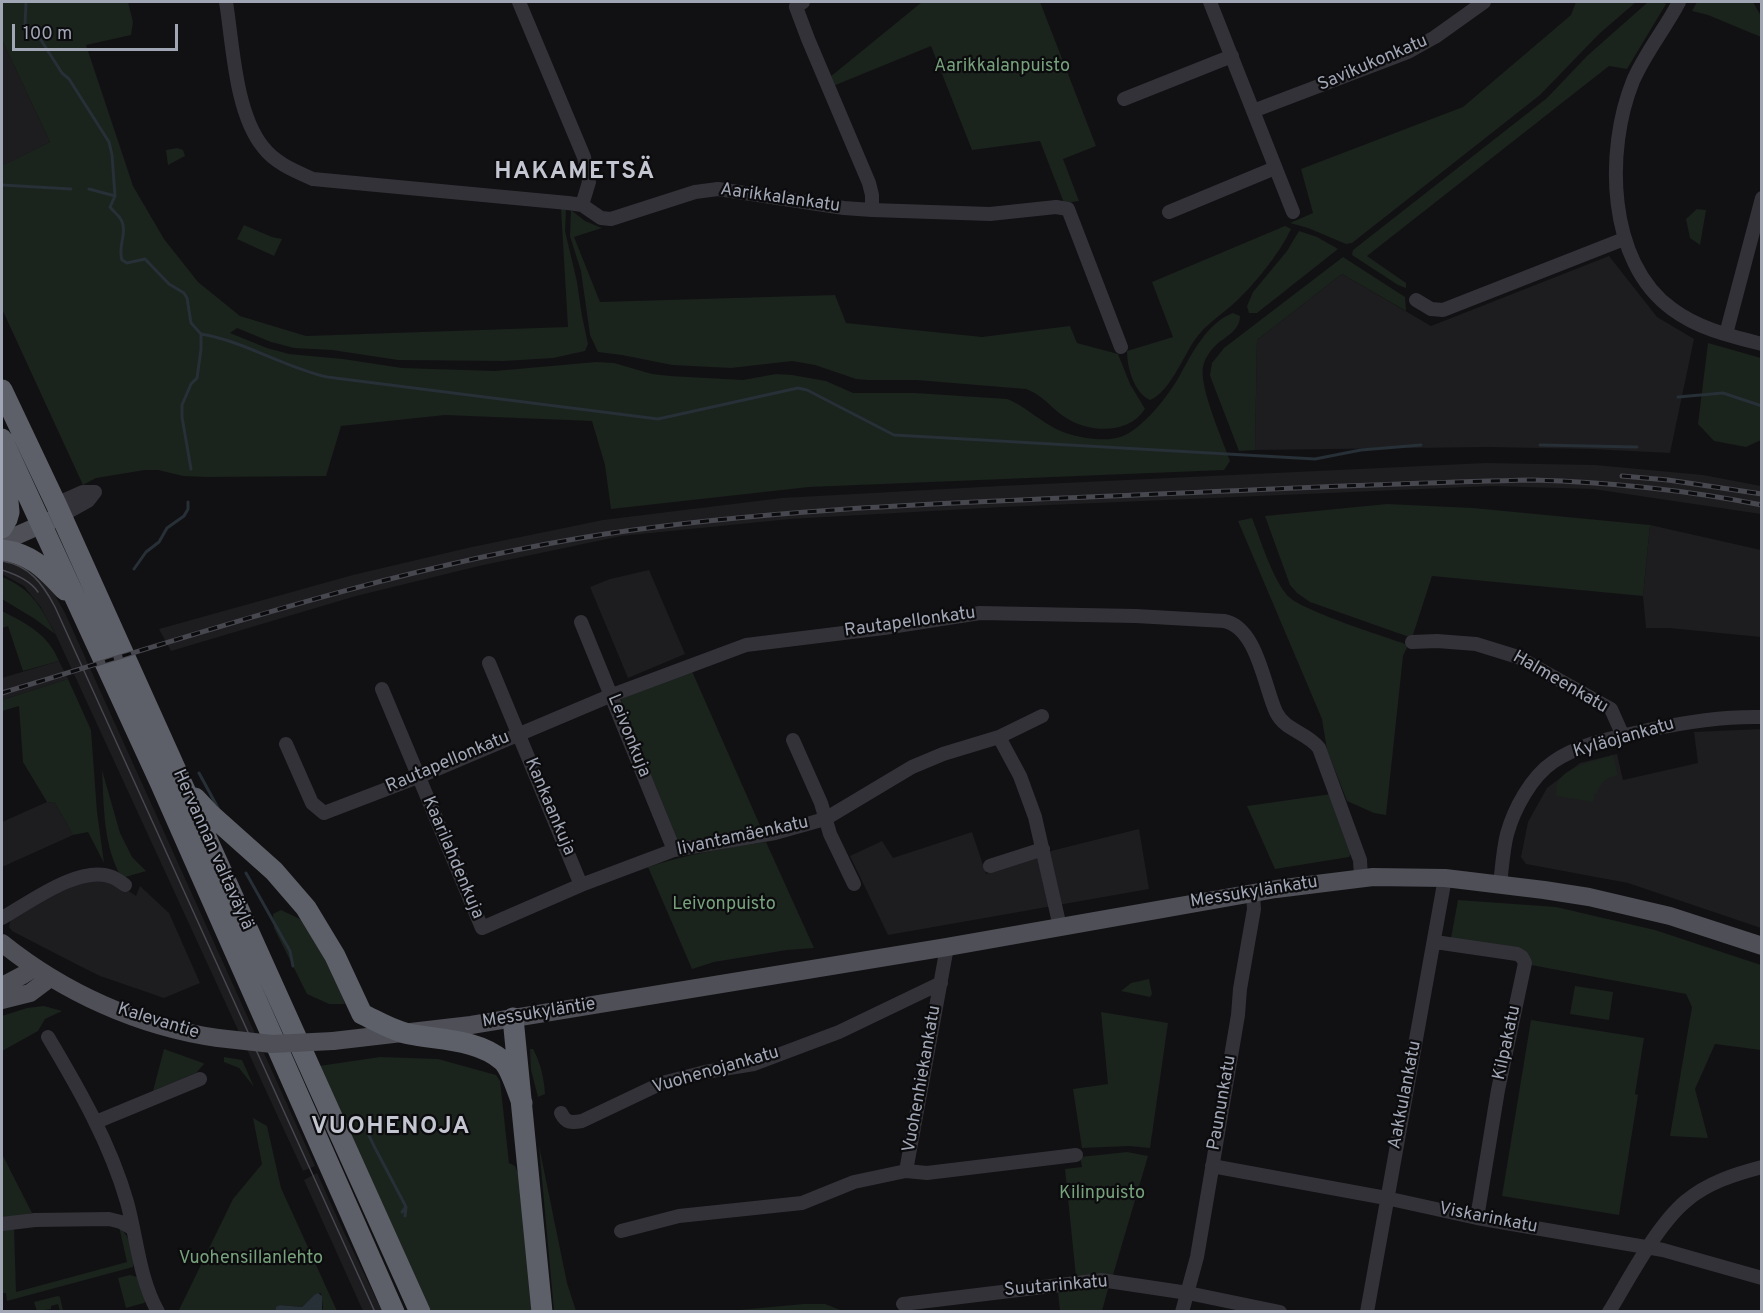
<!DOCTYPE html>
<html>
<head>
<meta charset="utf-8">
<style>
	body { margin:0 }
	#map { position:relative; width:1763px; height:1313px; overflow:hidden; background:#111113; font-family:Overpass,sans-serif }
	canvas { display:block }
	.frame { position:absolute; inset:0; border:3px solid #a1a6b5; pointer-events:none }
	.scale { position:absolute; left:12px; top:24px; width:166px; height:27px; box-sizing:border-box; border:3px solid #a1a6b5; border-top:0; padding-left:8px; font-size:18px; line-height:21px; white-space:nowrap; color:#a1a6b5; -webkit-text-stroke:4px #0c0c0e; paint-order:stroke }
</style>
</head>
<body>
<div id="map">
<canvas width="1763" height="1313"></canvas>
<div class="frame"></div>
<div class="scale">100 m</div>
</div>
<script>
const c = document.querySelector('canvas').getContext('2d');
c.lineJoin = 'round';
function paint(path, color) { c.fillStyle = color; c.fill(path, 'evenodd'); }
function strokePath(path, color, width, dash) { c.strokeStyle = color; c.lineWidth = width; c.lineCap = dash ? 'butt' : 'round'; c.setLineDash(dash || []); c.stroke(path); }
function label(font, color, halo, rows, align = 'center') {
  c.font = font + ' Overpass,sans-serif'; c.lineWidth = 4.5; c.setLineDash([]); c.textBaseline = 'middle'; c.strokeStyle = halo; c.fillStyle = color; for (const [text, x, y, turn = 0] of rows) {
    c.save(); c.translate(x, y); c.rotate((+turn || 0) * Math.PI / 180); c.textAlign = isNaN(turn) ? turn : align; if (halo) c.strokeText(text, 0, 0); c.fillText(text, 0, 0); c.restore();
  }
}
paint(new Path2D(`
	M2,40L50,142L2,166Z
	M1609,256L1657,317L1694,339L1670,453L1592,449L1488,447L1255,450L1257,340L1342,274L1431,326Z
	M1486,463L1595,465L1703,475L1761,486V514L1593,489L1492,486L1003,507L790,519L621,536L479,566L356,596L171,651L159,629L353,575L472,547L603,520L782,498L1000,486Z
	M1650,525L1761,550V637L1669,628H1646L1643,596Z
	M2,557L24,564L53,592L65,613L315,1166L303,1171L56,635L40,606L24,586L2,574Z
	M649,570L685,654L628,678L590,587L610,579Z
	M59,661L68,679L2,700V678Z
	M1761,729V928L1628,883L1526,864L1521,857L1528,822L1547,788L1580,763L1617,754L1623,780L1698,763L1694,732Z
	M47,802L55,803L73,835L2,867V822Z
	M1139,829L1149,889L888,935L850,856L882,841L893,858L972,832L986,874L1051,851Z
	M82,879L117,883L136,896L140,886L169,913L200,983L164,998L100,976L76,964L12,931L9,927L11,918Z
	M317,1173L342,1228L382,1311H363L304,1180Z`), '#1d1d20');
paint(new Path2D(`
	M2,2H128L133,22L131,35L86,45L133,186L164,239L198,282L240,316L306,336L568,327L561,209H566L565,231L577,282L582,316L588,344L585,351L553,358L504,361L398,360L332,350L294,348L271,342L237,328L230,333L267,348L289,354L343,359L402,368L495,371L596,362L614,363L652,374L670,376L743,380L776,374L792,375L826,381L853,393H915L1007,399C1028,407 1044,426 1066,433C1081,438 1105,442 1120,437C1141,431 1170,394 1180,375C1192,353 1208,322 1233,313L1240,316C1240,330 1227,336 1217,344C1211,350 1204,359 1203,367C1199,387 1223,441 1230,461L1224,470L809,487L611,509L605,465L592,421L445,415L341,426L326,476L208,477L183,476L158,470H145L96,478L83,485L2,309V166L50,142L2,40Z
	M922,2H1040L1096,146L1063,159L1079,201L1064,203L1040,141L972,150L931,46L833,86L830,77Z
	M1576,2H1636L1599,34L1540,95L1352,243L1346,244L1308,228L1290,223L1313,213L1301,169L1463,107L1571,15Z
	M1648,2H1662L1666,4L1627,69L1609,66L1367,256L1406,283V288L1398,285L1352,255L1353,250L1547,98L1587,56Z
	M1697,2H1753L1761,16V37L1708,15L1692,11Z
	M177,148L183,150L185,156L168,165L166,150Z
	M1697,209L1706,210L1700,245L1690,238L1686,219Z
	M571,210L585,221L602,228L574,237L600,302L835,295L846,323L982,337L1070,326L1077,343L1118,354L1130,384L1145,409C1129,434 1091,433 1068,419C1052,410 1045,396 1026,389L916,380H868L856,379L815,365L792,361L731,368L672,365L622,355L598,352L590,335L581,271L570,236Z
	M244,225L272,237L282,239L274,256L237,239Z
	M1285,226L1291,229C1280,253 1252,288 1231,306C1218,317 1204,326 1194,341C1184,356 1168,394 1150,400C1134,393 1127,367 1127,351L1173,337L1152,282Z
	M1299,231L1317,237L1338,249L1257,313H1249L1247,306L1253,292L1287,251Z
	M1343,257L1405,297L1406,311L1342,274L1257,340L1255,450L1239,451L1212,381L1210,375L1212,363L1224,348Z
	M1708,343L1761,358V440L1746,447L1714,441L1698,424Z
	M1387,504L1473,508L1650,525L1643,596L1432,576L1412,638L1310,602L1297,593L1290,585L1265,516Z
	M1252,518C1261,541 1271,574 1286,594C1298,610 1384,636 1408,645L1403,656L1386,815L1374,813L1347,801L1327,750L1322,719L1238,521Z
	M2,577C32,589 41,607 55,634L35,619L2,599Z
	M2,611C27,624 47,633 59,661L23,671L8,626L2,628Z
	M691,669L762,830L685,842L676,839L623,707L621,699Z
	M68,679L91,730L97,812L104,863L88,832L73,835L55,803L47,802L23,762L19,706L2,711V700Z
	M1613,755L1618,775C1606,778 1601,782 1597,793H1595L1593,802L1556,796C1556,792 1556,786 1558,782C1566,766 1597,760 1613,755Z
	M102,770L120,833L132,857L146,871L122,878C103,847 104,806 102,770Z
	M1331,794L1351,854L1349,857L1275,869L1247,806Z
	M766,842L814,948L787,950L714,962L692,969L648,867C687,854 726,848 766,842Z
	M1458,900L1556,907L1655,930L1761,965V1050L1715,1044L1695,1089L1708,1138L1670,1136L1692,1007L1686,994L1531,965L1528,953L1451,938Z
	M281,910L302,920L338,982L345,1004H329L307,994L274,928L273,914Z
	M1149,979L1152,994L1150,997L1121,991L1131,983Z
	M1575,986L1613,992L1609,1020L1570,1014Z
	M44,1006L62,1011L45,1019L38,1031L2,1051V1016L27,1008Z
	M1101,1012L1168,1023L1150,1148L1129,1146L1082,1148L1073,1089L1108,1084Z
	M1531,1020L1644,1038L1635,1094L1638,1095L1619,1215L1502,1196Z
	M164,1049L203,1063L204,1064L196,1073L153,1091Z
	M530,1049H533C541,1064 544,1078 545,1094L538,1097L531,1070Z
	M224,1057L242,1060L254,1087L239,1068L224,1062Z
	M380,1057L438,1059L496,1075L500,1081L509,1163L515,1166L522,1184L534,1311H429L319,1066Z
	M253,1118L267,1126L281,1188L337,1311H322L323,1308L321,1293L314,1295L302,1307L280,1305L275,1309V1311L178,1312L233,1199L262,1164Z
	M539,1146L567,1283L576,1311H554Z
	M1127,1152L1148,1156L1113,1275L1076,1277L1065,1169L1082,1167L1080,1157Z
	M2,1154L32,1213L2,1219Z
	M14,1226L16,1292L127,1262L119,1226C129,1237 136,1251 133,1267L7,1301L6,1293H2V1228Z
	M130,1275L137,1277L146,1301L144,1303L126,1308L118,1278Z
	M1088,1285H1109L1102,1311H1060L1058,1292Z
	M58,1296L60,1297L63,1311H60L58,1304L51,1306V1309L37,1311L34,1302Z
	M804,1304H825L843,1311H728Z`), '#1b231d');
paint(new Path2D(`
	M318,1293L322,1296V1311H275L276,1307L280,1305L302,1307L314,1295Z`), '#272f37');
strokePath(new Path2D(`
	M26,2L25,25L39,37L62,73L69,79L109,142L112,155L115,196L110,207C113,211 117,214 120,218C129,231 117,247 122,260L127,263L145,259L169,284L184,293L187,298L191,323L201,334V349L197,378L191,384L182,405V417L191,469
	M2,185L71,189
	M89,189L115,196
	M201,334C244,341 283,367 327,377L658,419L798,388L807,390L894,435L1315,459L1361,450L1421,445
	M1678,397L1723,393L1762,406
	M1540,445L1637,447
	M134,569L146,552L159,542L167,528L184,516L188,509V502
	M199,773L218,808
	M246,873L290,951L293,966
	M355,1116L361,1119L374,1146L404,1203L406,1207L402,1212
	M405,1216L406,1207`), '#272f37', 3);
strokePath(new Path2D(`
	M226,2C233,45 235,112 263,147C275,163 295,171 313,179L568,203L582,205L601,218L611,219L695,192L718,189L844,208L872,210L990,214L1056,207L1068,209L1121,347
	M519,2L584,157L589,182L582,205
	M803,2L796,7L808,39L869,183L872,195V210
	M1210,2L1293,212
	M1679,2C1665,29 1645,53 1633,81C1605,150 1607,262 1672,309C1699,329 1730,336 1762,344
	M1124,99L1232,56
	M1253,111L1408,52L1435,37L1484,2
	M1169,212L1275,168
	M1416,300L1431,309L1443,310L1624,239
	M1726,334L1762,198
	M56,504L83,492H95
	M61,516L88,501L95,492
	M581,622L674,850
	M1412,642L1437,641L1476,644L1518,657L1611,709L1623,736
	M489,663L581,885
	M382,689L482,928L581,885L674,850L775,833L825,819L912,767L943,754L999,737L1042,716
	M999,737L1020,776L1035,817L1060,927
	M793,740L821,803L830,834L854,884
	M286,744L312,803L324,813L418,777L612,695L746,645L884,628L980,613L1136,616L1224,621C1257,627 1264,686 1276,712C1285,731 1307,732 1319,748L1360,860L1361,878
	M990,866L1043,849
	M1500,884C1502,868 1503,850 1507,834C1514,809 1531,777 1553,762C1580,743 1617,737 1648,730C1685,722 1723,716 1762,717
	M2,918C29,903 80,864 112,877C117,879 121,882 125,885
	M1435,942L1517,954L1522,957L1525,963L1498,1090L1477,1218
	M48,1037C79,1089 110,1143 127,1202C137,1238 139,1278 158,1312
	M561,1113C566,1123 571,1123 582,1121L662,1083L705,1072L754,1064L839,1032L941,983
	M96,1122L200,1079
	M1212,1166L1386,1198L1477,1218L1663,1250L1762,1278
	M906,1171L927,1173L1076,1155
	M2,1224L35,1220L109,1219L121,1222L132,1228
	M621,1231L679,1216L802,1203L854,1182L906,1171L947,947
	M903,1304L1101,1280L1188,1293L1280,1312
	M1182,1312L1197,1257L1238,1015L1240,989L1254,909L1253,893
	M1367,1312L1445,878
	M1609,1312C1629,1279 1657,1225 1686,1201C1707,1183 1735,1174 1762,1167`), '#323238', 14);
strokePath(new Path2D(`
	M2,542L54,519
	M2,943C63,992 139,1027 218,1038
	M2,986L23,975L34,968
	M2,1000L30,993L50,978
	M333,1041L471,1025L947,947L1276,889L1373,877L1445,878L1544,890L1589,897L1670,916L1762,946`), '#4e4f57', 18);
strokePath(new Path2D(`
	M2,390L56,504L420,1312
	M2,439L160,782L394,1312
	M2,528L7,519L9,512L4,459
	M2,550C32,554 45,569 65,590
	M195,798L209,813L274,871L306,908L335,956L362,1014C377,1021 393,1031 409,1034C439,1040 478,1039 503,1061C511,1069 518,1093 522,1103
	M513,1018L542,1312`), '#5e6069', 21);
strokePath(new Path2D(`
	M2,561C29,565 43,584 55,607L375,1312
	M2,570C15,574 30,580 38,592`), '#47484f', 1.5);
const rail = new Path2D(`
	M1622,476L1668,480L1762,494
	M2,693C200,633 399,566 605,534C765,510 926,504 1088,497C1236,491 1384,483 1532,480C1609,482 1686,490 1762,505`);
strokePath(rail, '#47484f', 5);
strokePath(rail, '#0c0c0e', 3, [9]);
strokePath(new Path2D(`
	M218,1038L272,1044L333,1041`), '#4e4f57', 18);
label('18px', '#a1a6b5', '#0c0c0e', [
	["Savikukonkatu",1373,64,-23],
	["Aarikkalankatu",780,199,8],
	["Rautapellonkatu",910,623,-8],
	["Halmeenkatu",1560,683,30],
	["Leivonkuja",628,736,68],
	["Kyläojankatu",1624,739,-16],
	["Rautapellonkatu",448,763,-23],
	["Kankaankuja",549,807,67],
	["Iivantamäenkatu",743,837,-12],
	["Hervannan valtaväylä",212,850,66],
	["Kaarilahdenkuja",452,858,67],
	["Messukylänkatu",1254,893,-9],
	["Messukyläntie",539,1014,-9],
	["Kalevantie",158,1022,17],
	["Kilpakatu",1508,1043,-78],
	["Vuohenojankatu",716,1071,-16],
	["Vuohenhiekankatu",923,1079,-80],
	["Aakkulankatu",1406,1095,-79],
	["Paununkatu",1223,1103,-80],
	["Viskarinkatu",1488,1219,11],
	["Suutarinkatu",1056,1287,-5]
]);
label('18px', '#77a17c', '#0c0c0e', [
	["Aarikkalanpuisto",1002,67],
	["Leivonpuisto",724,905],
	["Kilinpuisto",1102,1194],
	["Vuohensillanlehto",251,1259]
]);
c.letterSpacing = '1.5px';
label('bold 24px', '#c3c5d0', '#0c0c0e', [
	["HAKAMETSÄ",575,173],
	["VUOHENOJA",391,1128]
]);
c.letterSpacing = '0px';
</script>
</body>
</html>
